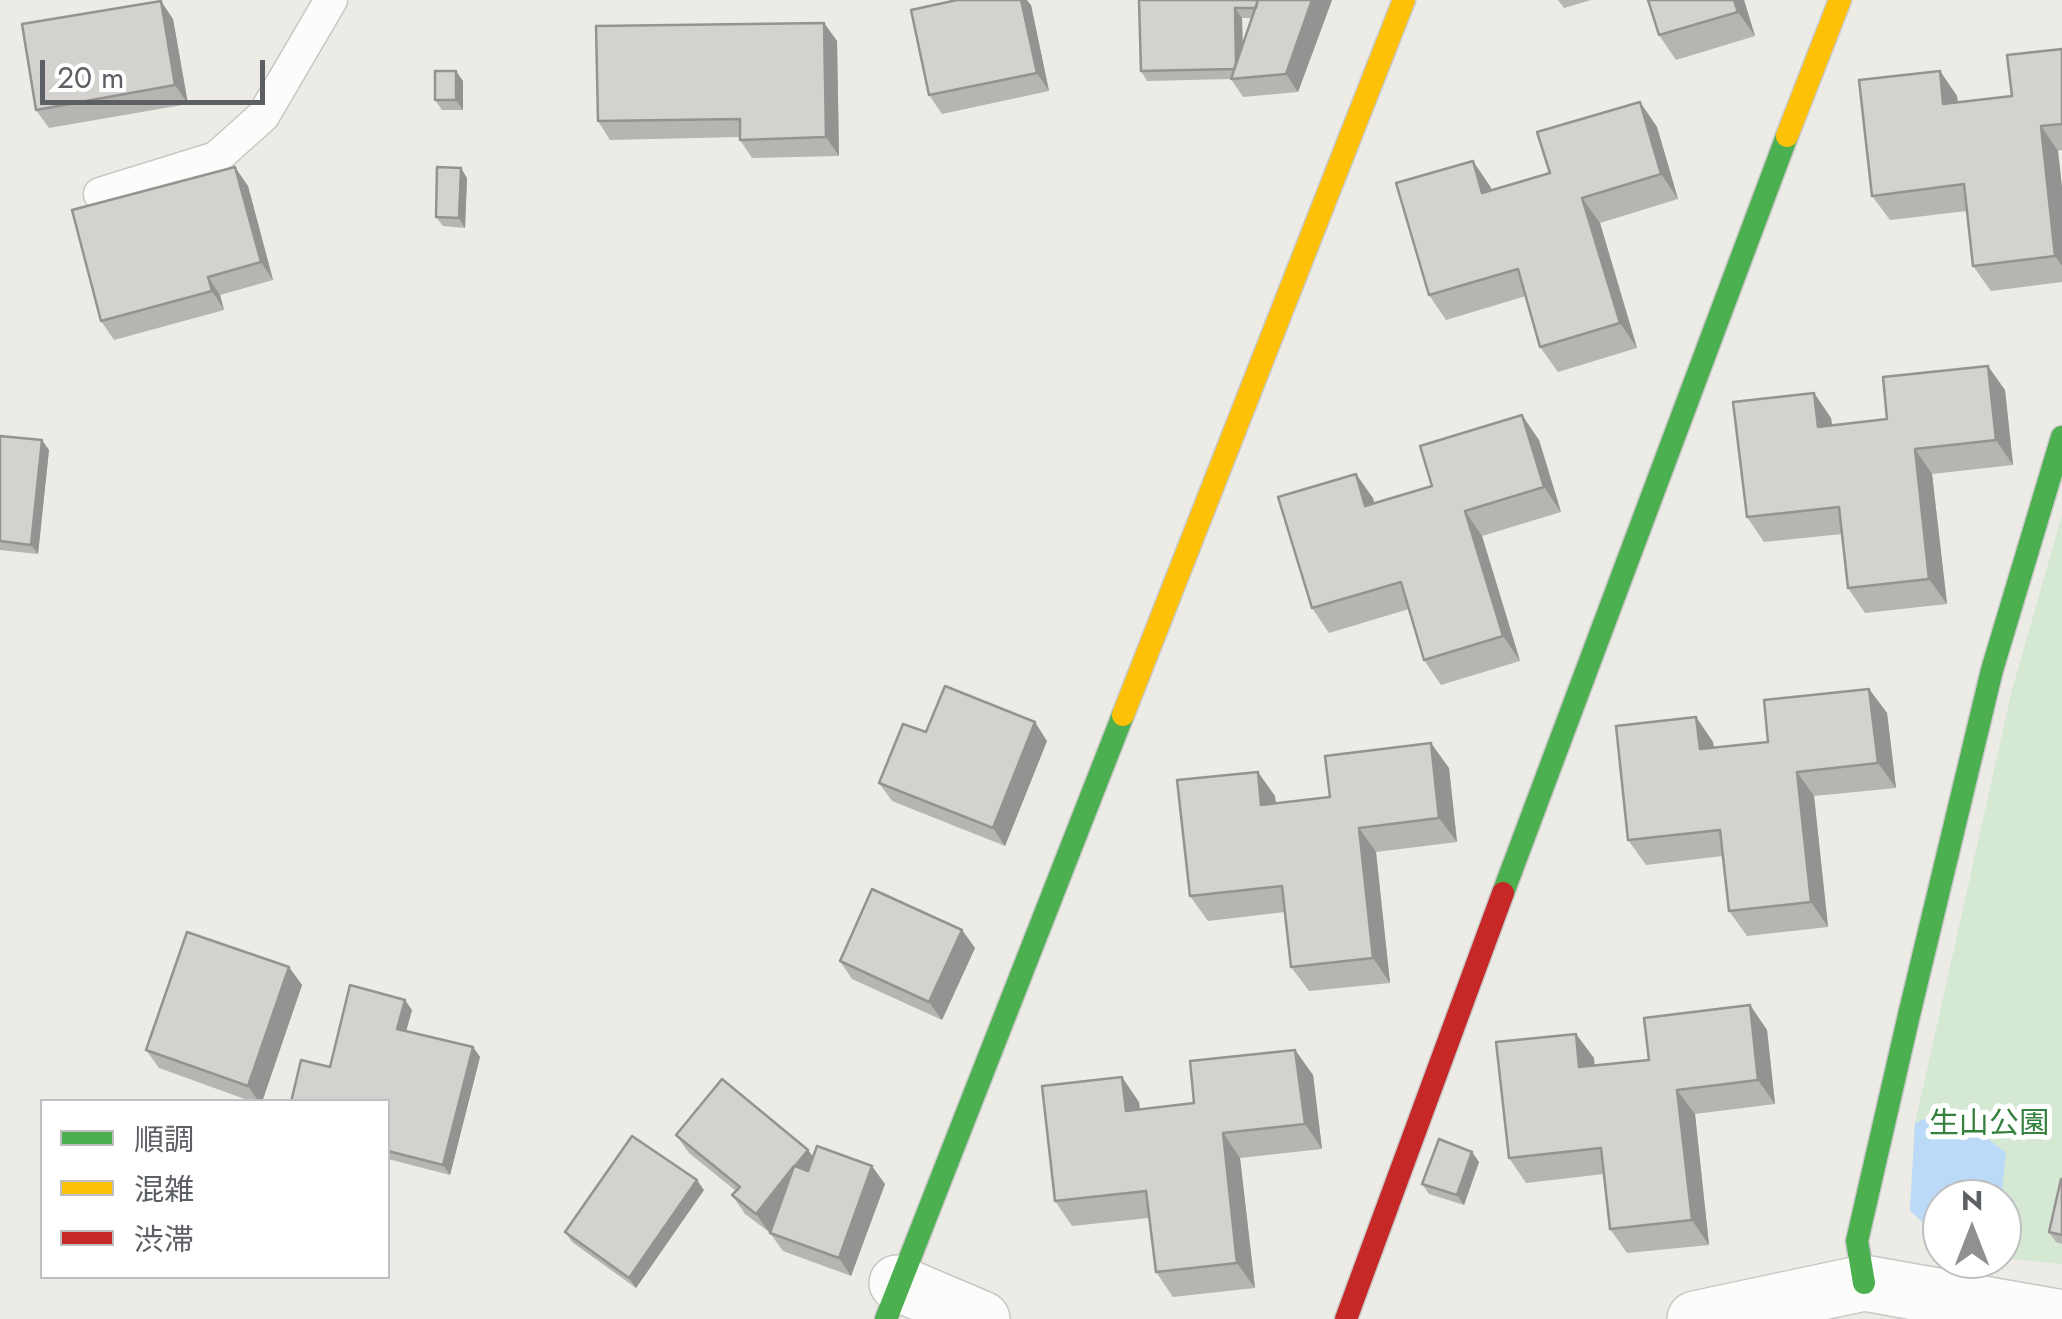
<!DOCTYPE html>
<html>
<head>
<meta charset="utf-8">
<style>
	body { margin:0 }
	#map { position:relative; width:2062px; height:1319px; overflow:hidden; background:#ecebe6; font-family:Jost,"Noto Sans JP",sans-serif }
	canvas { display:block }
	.legend { position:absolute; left:40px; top:1099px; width:350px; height:180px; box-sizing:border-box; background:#fff; border:2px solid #bebfc1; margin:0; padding:12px 18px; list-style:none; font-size:30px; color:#5c5f64 }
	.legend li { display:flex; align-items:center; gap:20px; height:50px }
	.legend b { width:50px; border:2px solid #bebfc1 }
	.north { position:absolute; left:1922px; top:1179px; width:100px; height:100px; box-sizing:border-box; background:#fff; border:2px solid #bebfc1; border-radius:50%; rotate:0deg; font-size:28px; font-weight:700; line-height:40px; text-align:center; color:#5c5f64 }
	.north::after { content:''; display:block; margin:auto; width:35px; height:45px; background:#8e9092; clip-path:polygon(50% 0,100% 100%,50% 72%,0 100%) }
	.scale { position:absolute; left:40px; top:60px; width:225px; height:45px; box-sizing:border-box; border:5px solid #5c5f64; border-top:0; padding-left:12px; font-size:30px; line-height:35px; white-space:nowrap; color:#5c5f64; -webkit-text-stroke:8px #fff; paint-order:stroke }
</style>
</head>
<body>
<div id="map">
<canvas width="2062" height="1319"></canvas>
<ul class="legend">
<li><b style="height:12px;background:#4caf50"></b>順調</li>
<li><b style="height:12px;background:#ffc107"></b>混雑</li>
<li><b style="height:12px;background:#c62828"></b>渋滞</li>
</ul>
<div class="north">N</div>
<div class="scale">20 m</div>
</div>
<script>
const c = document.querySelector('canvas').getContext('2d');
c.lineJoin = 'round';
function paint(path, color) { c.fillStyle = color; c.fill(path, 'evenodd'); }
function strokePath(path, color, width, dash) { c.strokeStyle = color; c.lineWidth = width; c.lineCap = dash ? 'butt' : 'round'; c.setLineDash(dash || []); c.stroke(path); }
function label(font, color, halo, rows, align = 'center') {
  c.font = font + ' Jost,"Noto Sans JP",sans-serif'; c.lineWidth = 10; c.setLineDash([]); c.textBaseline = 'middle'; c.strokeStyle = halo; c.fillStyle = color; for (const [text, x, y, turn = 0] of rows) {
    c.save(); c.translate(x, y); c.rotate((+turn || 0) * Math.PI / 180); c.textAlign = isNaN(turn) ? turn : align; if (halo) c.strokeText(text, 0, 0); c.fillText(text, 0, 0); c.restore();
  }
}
paint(new Path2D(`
	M2062,515V1264L2002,1258V1199H1942V1242L1910,1210L1915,1123L2012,690Z`), '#d4e8d3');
paint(new Path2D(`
	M1949,1108L2006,1153L2001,1199H1942V1242L1910,1210L1915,1123Z`), '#badaf7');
const lane = new Path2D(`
	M100,194L216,158L263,116L331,0`);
const street = new Path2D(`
	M897,1283L982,1319
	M1695,1319L1864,1283L2062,1318`);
const fast = new Path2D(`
	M1503,893L1787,136
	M1864,1283L1857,1241L1909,1015L1992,670L2062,437
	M886,1319L1123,715`);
const slow = new Path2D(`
	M1787,136L1840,0
	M1123,715L1404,0`);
const jam = new Path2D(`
	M1346,1319L1503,893`);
strokePath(lane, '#c7c7c7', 35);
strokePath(street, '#c7c7c7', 58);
strokePath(fast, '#c8c9c8', 25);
strokePath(slow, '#c8c9c8', 25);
strokePath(jam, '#c8c9c8', 25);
strokePath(lane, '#fcfcfb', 32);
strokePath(street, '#fcfcfb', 55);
strokePath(fast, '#4caf50', 22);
strokePath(slow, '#ffc107', 22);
strokePath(jam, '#c62828', 22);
paint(new Path2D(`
	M1139,0H1332L1298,92L1243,97L1231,79L1147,81L1141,71ZM1242,18H1252L1243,44Z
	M1558,0H1591L1564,8Z
	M1744,0L1755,36L1676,60L1659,35Z
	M1031,5L1049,91L942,114L929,95Z
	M173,19L188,104L49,128L36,110Z
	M824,23L837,41L839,156L752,158L740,140V137L610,140L598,121Z
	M2062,49V150L2058,151L2062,187V282L1991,291L1973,266L1967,211L1890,220L1872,196L1940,71L1957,96L1958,102L2012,96Z
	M463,81V110H442L435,100Z
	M1640,102L1657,127L1678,199L1600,223L1637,348L1558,372L1540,347L1526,296L1446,320L1429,295L1490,186L1492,190L1550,173Z
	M467,178L465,228L443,226L436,217Z
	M248,186L273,280L220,295L224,310L114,340L101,321Z
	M2005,390L2013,465L1932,474L1947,604L1865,613L1848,588L1842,534L1764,542L1747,517L1814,393L1831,418L1832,425L1887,419Z
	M0,436L49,450L38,554L0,550Z
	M1539,440L1561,512L1482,536L1520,661L1441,685L1424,660L1409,609L1329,633L1312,608L1373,498L1374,503L1432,486Z
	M1869,689L1887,713L1896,788L1814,796L1828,927L1747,936L1729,911L1723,856L1646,865L1628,840L1696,717L1713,742L1714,748L1768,742Z
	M926,732L1047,741L1005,846L892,801L879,783Z
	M1449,768L1457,842L1376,852L1390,983L1309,991L1291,967L1285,912L1208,921L1190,896L1275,796L1276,803L1330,797Z
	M962,930L975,948L942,1020L852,979L840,961Z
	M289,967L302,985L262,1102H253L159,1068L146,1050Z
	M1750,1005L1767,1030L1775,1104L1695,1114L1709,1245L1627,1253L1610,1229L1604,1174L1526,1183L1509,1158L1594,1058V1066L1649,1060Z
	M412,1010L406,1031L473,1047L480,1057L450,1175L388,1159V1102L330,1067Z
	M1295,1050L1313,1075L1322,1149L1240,1158L1255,1288L1173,1297L1156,1272L1149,1218L1072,1226L1055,1201L1139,1102L1140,1109L1194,1103Z
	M676,1135L808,1150L813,1157L885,1184L851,1276L783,1251L770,1233L772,1228L769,1232L745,1214L732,1195L736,1191L689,1153Z
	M1472,1152L1479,1162L1464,1205L1429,1194L1422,1184Z
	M2062,1179V1244L2056,1242L2049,1232Z
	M704,1190L636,1288L572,1242L565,1232Z`), '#b5b5b2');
paint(new Path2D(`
	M1021,0H1027L1031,5L1049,91L1037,73Z
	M1312,0H1332L1298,92L1286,74Z
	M1734,0H1744L1755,36L1738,12Z
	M161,1L173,19L188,104L175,85Z
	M1235,8L1242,18L1243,79L1236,69Z
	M824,23L837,41L839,156L826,137Z
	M456,71L463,81V110L456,100Z
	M1940,71L1957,96L1960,128L1943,104Z
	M1640,102L1657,127L1678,199L1661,174Z
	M2041,126L2058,151L2062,187V266L2055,256Z
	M1473,161L1490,186L1500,218L1482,193Z
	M235,167L248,186L273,280L261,262Z
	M461,168L467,178L465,228L459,218Z
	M1582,198L1600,223L1637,348L1620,323Z
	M208,277L220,295L224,310L212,291Z
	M1988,366L2005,390L2013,465L1996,440Z
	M1814,393L1831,418L1836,451L1818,427Z
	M1522,415L1539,440L1561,512L1544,487Z
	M42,440L49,450L38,554L31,545Z
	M1915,449L1932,474L1947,604L1929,579Z
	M1356,474L1373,498L1382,531L1365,506Z
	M1465,511L1482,536L1520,661L1503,636Z
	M1869,689L1887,713L1896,788L1878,763Z
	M1696,717L1713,742L1717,774L1700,749Z
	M1035,722L1047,741L1005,846L993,828Z
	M1431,743L1449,768L1457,842L1439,818Z
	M1258,772L1275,796L1278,830L1261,805Z
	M1797,772L1814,796L1828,927L1811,902Z
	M1359,828L1376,852L1390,983L1373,958Z
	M962,930L975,948L942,1020L929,1002Z
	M289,967L302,985L262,1102H259L248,1086Z
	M405,1000L412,1010L404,1039L397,1029Z
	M1750,1005L1767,1030L1775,1104L1758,1080Z
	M1576,1034L1594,1058L1597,1092L1579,1067Z
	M473,1047L480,1057L450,1175L443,1165Z
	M1295,1050L1313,1075L1322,1149L1305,1124Z
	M1122,1077L1139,1102L1143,1135L1126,1111Z
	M1677,1090L1695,1114L1709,1245L1692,1220Z
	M1223,1133L1240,1158L1255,1288L1237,1263Z
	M808,1150L821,1168L808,1184L795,1166Z
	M1472,1152L1479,1162L1464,1205L1457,1195Z
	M794,1166L807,1184L769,1232L756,1214Z
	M872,1166L885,1184L851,1276L839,1258Z
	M697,1180L704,1190L636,1288L629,1278Z`), '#949391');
const building = new Path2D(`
	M957,0H1021L1037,73L929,95L911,10Z
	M1139,0H1257V4L1256,8H1235L1236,63L1234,69L1141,71Z
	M1258,0H1312L1286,74L1231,79Z
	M1648,0H1734L1738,12L1659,35Z
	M161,1L175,85L36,110L22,24Z
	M824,23L826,137L740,140V119L598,121L596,26Z
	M2062,49V124L2041,126L2055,256L1973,266L1964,184L1872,196L1859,80L1940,71L1943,104L2012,96L2007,55Z
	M435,71H456V100H435Z
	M1640,102L1661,174L1582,198L1620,323L1540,347L1518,269L1429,295L1396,183L1473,161L1482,193L1550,173L1537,132Z
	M235,167L261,262L208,277L212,291L101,321L72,210Z
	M437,167L461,168L459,218L436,217Z
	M1988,366L1996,440L1915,449L1929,579L1848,588L1839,507L1747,517L1733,402L1814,393L1818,427L1887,419L1883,377Z
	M1522,415L1544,487L1465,511L1503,636L1424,660L1401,582L1312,608L1278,497L1356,474L1365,506L1432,486L1420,446Z
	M0,436L42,440L31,545L0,541Z
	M945,686L1035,722L993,828L879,783L903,724L926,732Z
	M1869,689L1878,763L1797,772L1811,902L1729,911L1720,830L1628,840L1616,726L1696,717L1700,749L1768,742L1764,700Z
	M1431,743L1439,818L1359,828L1373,958L1291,967L1282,886L1190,896L1177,780L1258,772L1261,805L1330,797L1325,756Z
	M872,889L962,930L929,1002L840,961Z
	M187,932L289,967L248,1086L146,1050Z
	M350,985L405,1000L397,1029L473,1047L443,1165L388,1151V1102H291L301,1060L330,1067Z
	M1750,1005L1758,1080L1677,1090L1692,1220L1610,1229L1601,1148L1509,1158L1496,1042L1576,1034L1579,1067L1649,1060L1644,1018Z
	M1295,1050L1305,1124L1223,1133L1237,1263L1156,1272L1146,1191L1055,1201L1042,1086L1122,1077L1126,1111L1194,1103L1190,1061Z
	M722,1079L808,1150L795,1166L808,1171L817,1146L872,1166L839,1258L770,1233L794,1166L756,1214L732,1195L740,1187L676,1135Z
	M632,1136L697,1180L629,1278L565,1232Z
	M1439,1139L1472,1152L1457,1195L1422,1184Z
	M2061,1179H2062V1235L2049,1232Z`);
paint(building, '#d3d2cf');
strokePath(building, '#949391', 2.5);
label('30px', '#35823e', '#fff', [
	["生山公園",1989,1126]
]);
</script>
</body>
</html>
